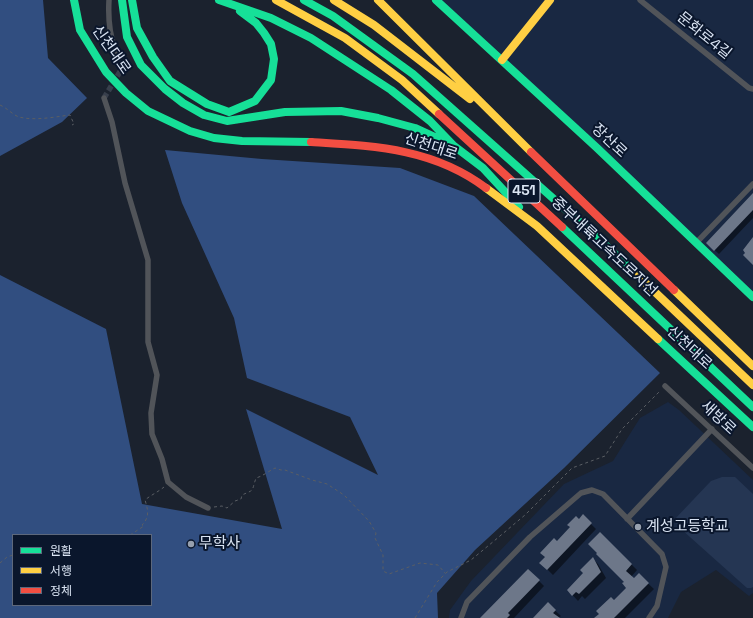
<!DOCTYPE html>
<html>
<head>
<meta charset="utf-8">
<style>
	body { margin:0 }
	#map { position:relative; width:753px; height:618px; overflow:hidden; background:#1b222e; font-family:"Space Grotesk","Noto Sans KR",sans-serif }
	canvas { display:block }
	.legend { position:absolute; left:12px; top:534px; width:140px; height:72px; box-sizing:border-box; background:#0a162c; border:1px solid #5d687c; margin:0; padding:5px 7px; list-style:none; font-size:12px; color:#dae4f3 }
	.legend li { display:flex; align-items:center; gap:8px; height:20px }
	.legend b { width:20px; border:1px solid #5d687c }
</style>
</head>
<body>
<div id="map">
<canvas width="753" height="618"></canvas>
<ul class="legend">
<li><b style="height:5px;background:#16e098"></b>원활</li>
<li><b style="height:5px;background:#ffcf43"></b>서행</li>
<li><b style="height:5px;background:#f24e42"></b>정체</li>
</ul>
</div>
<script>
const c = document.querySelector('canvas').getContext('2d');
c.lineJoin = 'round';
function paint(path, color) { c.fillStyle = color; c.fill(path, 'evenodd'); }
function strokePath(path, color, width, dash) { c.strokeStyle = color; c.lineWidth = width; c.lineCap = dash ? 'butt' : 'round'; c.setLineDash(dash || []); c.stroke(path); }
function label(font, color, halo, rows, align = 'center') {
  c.font = font + ' "Space Grotesk","Noto Sans KR",sans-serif'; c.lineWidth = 4; c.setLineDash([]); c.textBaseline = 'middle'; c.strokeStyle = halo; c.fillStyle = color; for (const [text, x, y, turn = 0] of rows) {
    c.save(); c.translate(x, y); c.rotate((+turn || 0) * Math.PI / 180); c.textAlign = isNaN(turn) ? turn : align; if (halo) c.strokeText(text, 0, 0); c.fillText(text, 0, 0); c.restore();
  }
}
paint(new Path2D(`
	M441,0H753V293Z
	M668,402L679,410L753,480V593L749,596L716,570L681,592L668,618H449L450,610L471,581L564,484L613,461L640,418Z`), '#192842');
paint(new Path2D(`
	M722,477H735L753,494V587L751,588H747L681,529L674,520L711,481Z`), '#253653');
paint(new Path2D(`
	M0,0H43L48,58L87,98L62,122L0,156Z
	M165,150L262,159L400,168L474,196L660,373L564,468L475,550L437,593L438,618H0V275L106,329L142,504L282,529L246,409L378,475L350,417L247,378L234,318L182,203ZM13,535H151V605H13Z`), '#314e80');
paint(new Path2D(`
	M753,198V218L719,254L707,243Z
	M583,516L596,529L553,575L541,563L557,542Z
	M600,533L637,570L631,577L634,580L639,575L654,589L625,618H597L628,588Z
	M593,559L598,564L606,578L585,599L582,596L578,601L568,590L585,573Z
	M528,570L544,586L514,618H482Z
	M548,604L561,616L558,618H534Z`), '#0007');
paint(new Path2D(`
	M753,193V210L714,251L706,243Z
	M753,237V265L743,255L745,253L743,250Z
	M583,514L592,523L547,570L539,563L545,557L540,553L554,538L557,541L570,527L567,525L576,516L579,519Z
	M600,532L632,564L626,571L634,578L639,573L649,583L614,618H594L599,614L596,611L611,597L614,600L626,588L622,583L624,582L596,554L597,553L588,544Z
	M593,557L601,572L579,594L576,592L572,596L567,590L583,573L580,570Z
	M528,569L540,580L508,613L510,615L507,618H480Z
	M548,602L556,610L553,613L560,618H533Z`), '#6d7789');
strokePath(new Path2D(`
	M104,98L121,70`), '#383f4c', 5.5, [5.5, 3]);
strokePath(new Path2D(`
	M0,105C7,108 13,115 19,117C35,121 54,117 70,115L74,124L72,125
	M214,507L222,506L227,508L235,501L241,499L242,495C255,489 251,493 256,478C263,476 269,471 275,468L281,470H285L312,480L327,484L344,495L369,521L376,533L375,538L383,555V571L389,574L420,563L438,565L445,573
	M130,535L144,526L142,525C150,517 148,510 145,500C151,495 158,492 164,487
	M0,563L7,557L13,555
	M415,618L437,582L447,572L471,560L494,541L525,515L572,468L605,456L622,429L660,391`), '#5a5e64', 1, [3, 3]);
strokePath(new Path2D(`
	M109,0C108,18 109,33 115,49C118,57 122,62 121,70
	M640,0L749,88L753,89
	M104,98L112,122L125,183L148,260V342L157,375L151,413L152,434L162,459L168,482L186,497L208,508
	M697,242L753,184
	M665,386L753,468
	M627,519L712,429
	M461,618L467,602L530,537L581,493L592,490L603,494L662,554L666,567L657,606L649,618`), '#515459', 5.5);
strokePath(new Path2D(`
	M74,0L80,30L106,72L126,93L148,111L190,131L214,138L242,141L311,142
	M122,0L127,37L141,65L165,89L183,103L204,115L227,121L285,112L341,111L378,118L415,128L454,146
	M132,0L137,28L153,57L170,81L207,104L229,112L255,101L271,80L274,59L271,44L264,33L256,23L240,11
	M219,0L271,18L311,38L391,90L430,121L454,146L483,168L519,207
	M304,0L333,16L413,74L600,240L637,275
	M436,0L596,147L753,297
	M562,227L753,407
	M658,339L753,427`), '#16e098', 8);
strokePath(new Path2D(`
	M276,0L345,38L402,80L439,114
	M334,0L374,25L470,99
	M378,0L531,152
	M502,60L550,0
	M486,188L537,226L658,339
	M637,275L753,385
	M674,290L753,366`), '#ffcf43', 8);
strokePath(new Path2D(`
	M439,114L562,227
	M311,142C374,146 433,148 486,188
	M531,152L674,290`), '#f24e42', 8);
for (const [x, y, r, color] of [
	[638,527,4,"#97a0ae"],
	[191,544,4,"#97a0ae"]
]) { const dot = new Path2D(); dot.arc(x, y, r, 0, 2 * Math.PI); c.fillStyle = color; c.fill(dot); strokePath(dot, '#0a162c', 1.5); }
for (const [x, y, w] of [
	[524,191,32]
]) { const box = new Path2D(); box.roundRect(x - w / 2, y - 12, w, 24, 3); c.fillStyle = '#0a162c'; c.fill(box); strokePath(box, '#dae4f3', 1); }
label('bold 14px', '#dae4f3', null, [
	["451",524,191]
]);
label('15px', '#dae4f3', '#0a162c', [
	["문화로4길",704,36,39],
	["신천대로",111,50,55],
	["장산로",609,141,43],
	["신천대로",431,147,18],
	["중부내륙고속도로지선",604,247,43],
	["신천대로",689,348,43],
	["새방로",718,418,43]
]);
label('15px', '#dae4f3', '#0a162c', [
	["계성고등학교",646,527],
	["무학사",199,544]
], 'left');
</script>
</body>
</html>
